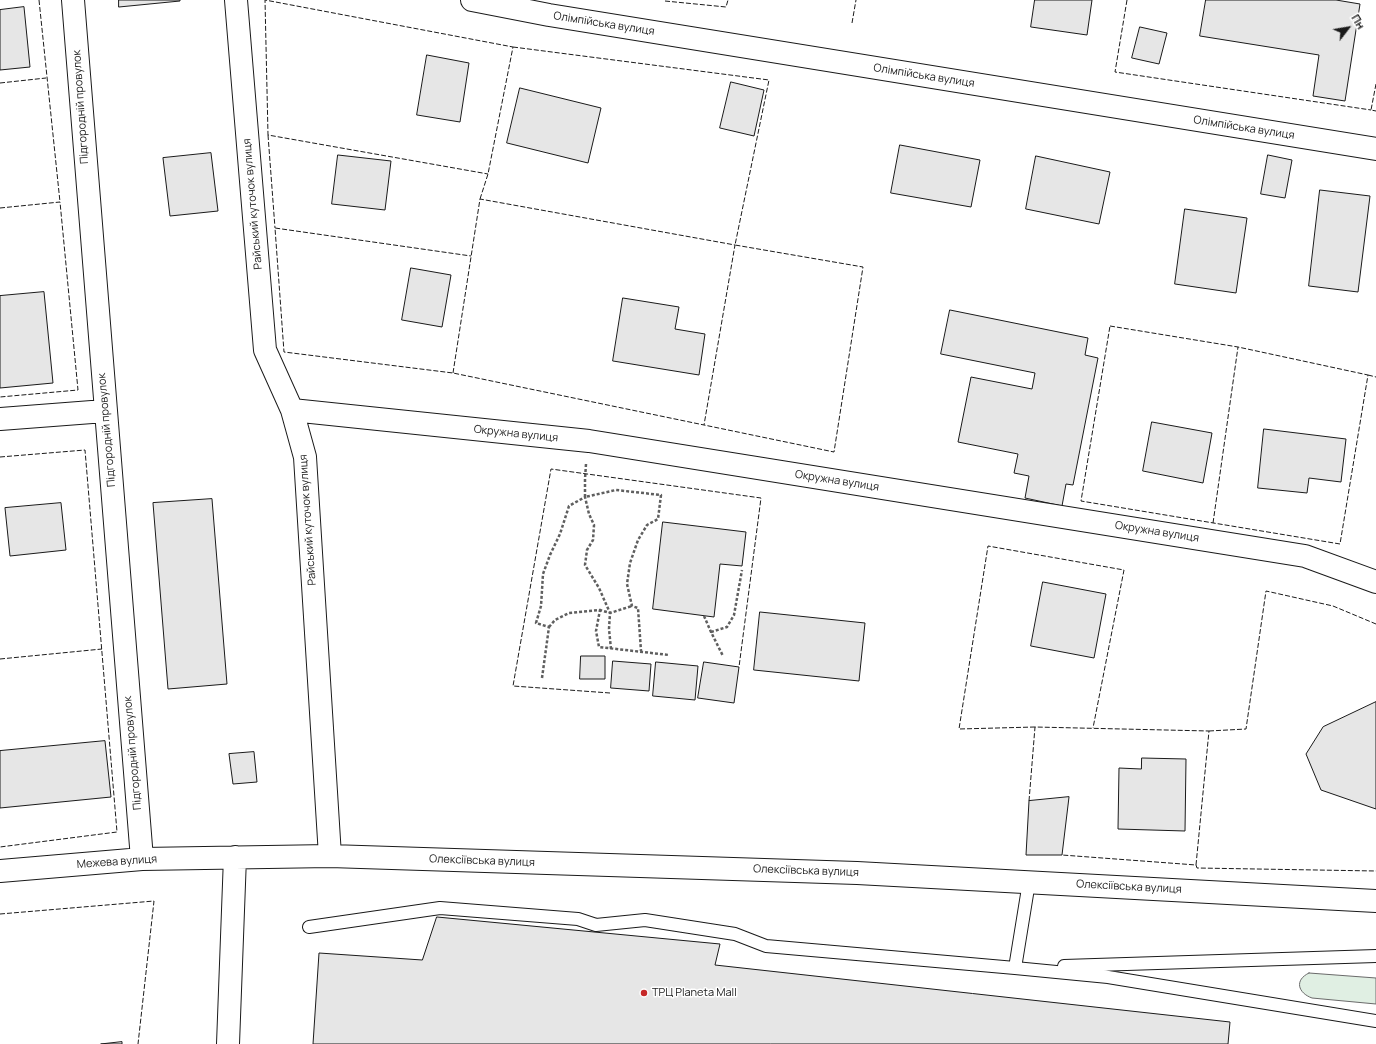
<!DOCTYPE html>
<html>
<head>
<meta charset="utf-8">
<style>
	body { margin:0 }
	#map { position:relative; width:1376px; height:1044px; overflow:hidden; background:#fff; font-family:Manrope,sans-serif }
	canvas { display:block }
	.north { position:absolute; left:1328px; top:8px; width:40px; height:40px; -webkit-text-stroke:3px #fff; paint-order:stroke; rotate:59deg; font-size:11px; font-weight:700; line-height:16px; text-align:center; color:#1a1a1a }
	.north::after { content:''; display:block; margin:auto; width:14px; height:18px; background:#1a1a1a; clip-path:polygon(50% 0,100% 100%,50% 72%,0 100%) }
</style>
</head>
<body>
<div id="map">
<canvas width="1376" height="1044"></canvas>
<div class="north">Пн</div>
</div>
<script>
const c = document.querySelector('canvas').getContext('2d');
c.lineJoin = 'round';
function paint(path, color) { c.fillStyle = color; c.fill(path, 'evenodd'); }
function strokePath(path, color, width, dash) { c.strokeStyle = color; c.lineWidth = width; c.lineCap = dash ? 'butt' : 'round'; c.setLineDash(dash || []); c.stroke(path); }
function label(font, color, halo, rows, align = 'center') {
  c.font = font + ' Manrope,sans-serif'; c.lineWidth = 3; c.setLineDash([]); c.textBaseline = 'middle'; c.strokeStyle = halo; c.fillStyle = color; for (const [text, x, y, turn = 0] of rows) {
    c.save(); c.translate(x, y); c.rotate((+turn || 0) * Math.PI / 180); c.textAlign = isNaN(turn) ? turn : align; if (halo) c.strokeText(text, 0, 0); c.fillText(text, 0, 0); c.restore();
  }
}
const green = new Path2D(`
	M1309,973L1376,978V1004L1312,998C1298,993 1294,980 1309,973Z`);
paint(green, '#e0efe3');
strokePath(green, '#6a6a6a', 1);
const building = new Path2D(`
	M119,0H180V1L119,7Z
	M1035,0H1092L1087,35L1031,27Z
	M1206,0H1336L1360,4L1345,101L1313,96L1319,55L1200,36Z
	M24,7L30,67L0,70V10Z
	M1140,27L1167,33L1159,64L1132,58Z
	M427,55L469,63L460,122L417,115Z
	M731,82L764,90L754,136L720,128Z
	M520,88L601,108L588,163L507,143Z
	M900,145L980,160L971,207L891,193Z
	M211,153L218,211L170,216L163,158Z
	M338,155L391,161L385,210L332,204Z
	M1268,155L1292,160L1285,198L1261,194Z
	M1036,156L1110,172L1099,224L1026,209Z
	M1320,190L1370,196L1358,292L1309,286Z
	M1185,209L1247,218L1236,293L1175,284Z
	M411,268L451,275L442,327L402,320Z
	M44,292L53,383L0,388V296Z
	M623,298L679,307L675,329L705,334L699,375L613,361Z
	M950,310L1088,338L1085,355L1098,358L1073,485L1066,484L1062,506L1025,498L1029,476L1014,473L1018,454L958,442L971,377L1032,389L1035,373L941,354Z
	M1152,422L1212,433L1203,483L1143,471Z
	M1264,429L1346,439L1341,482L1309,478L1307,493L1258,488Z
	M212,499L227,684L168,689L153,503Z
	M61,503L66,550L10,556L5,508Z
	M663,522L746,532L742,566L720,564L714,617L653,609Z
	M1043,582L1106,594L1094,658L1031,646Z
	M760,612L865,623L859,681L754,670Z
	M581,656H605V679H580Z
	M613,661L651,664L649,691L611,688Z
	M656,662L698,666L695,700L653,696Z
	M704,662L739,667L734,703L698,698Z
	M1376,702V809L1321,790L1306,754L1323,727Z
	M105,741L111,797L0,808V751Z
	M254,752L257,782L233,784L229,754Z
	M1142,758L1186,759L1185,831L1118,829L1119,768L1141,769Z
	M1069,797L1062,855H1026L1029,801Z
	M437,917L720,944L715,965L1230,1022L1228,1044H313L319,953L422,960Z
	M122,1042V1044H101Z`);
paint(building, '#e6e6e6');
strokePath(building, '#1a1a1a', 1);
const lane = new Path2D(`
	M309,927L440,908L578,919L596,925L645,920L735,934L766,946L1015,968L1108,977L1376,1021
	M1064,966L1376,956
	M1015,968L1029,882`);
const street = new Path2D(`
	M73,0L142,859
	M236,0L265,350L292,410L305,457L330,856
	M472,0L549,15L1376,149
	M292,410L589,441L1305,556L1376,582
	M0,419L105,411
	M0,871L142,859L330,856L857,873L1376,901
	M228,1044L235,857`);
strokePath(lane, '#1a1a1a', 14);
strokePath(street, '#1a1a1a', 24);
strokePath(new Path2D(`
	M586,464L585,479V497L616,490L661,495L658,519L647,525L638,540L630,563L627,584L632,606L638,608L641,651
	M704,616L711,632L723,656
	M549,627L555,620L569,613L600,610L596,631L599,647L669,655
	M711,632L727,627L734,615L742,570
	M611,649L609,629L610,613L632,606
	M542,678L549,627L536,623L541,606L543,574L550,555L560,534L569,506L585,497L589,514L594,525L593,540L587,550L585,565L599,588L610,613L600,610`), '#5f5f5f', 2.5, [3, 2]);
strokePath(lane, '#fff', 12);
strokePath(street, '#fff', 22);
strokePath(new Path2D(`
	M39,0L60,202
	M1127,0L1115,72L1371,110
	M665,1L726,7L728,0
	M852,23L856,0
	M513,47L769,80L735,245L863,267L834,452L704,425
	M0,83L46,78
	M1376,84L1371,110L1376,111
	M268,135L275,228
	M480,199L488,174L513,47L265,0L268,135L488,174
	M0,208L60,202L78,390L0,397
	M1110,326L1238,347L1368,375L1340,544L1081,501Z
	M453,373L480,199L735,245L704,425L453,373L284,352L275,228L471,256
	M1368,375L1376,377
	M0,457L85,450L117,832L0,847
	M1213,523L1238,347
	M0,659L102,649
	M610,693L513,686L551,469L761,498L739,667
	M1035,727L959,729L988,546L1124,570L1093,728
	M1209,731L1246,729L1266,591L1333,606L1376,624
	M1029,801L1035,727L1209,731L1196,865L1062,855
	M1196,865L1197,868L1376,871
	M0,914L154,901L138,1044`), '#1a1a1a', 1, [5, 2]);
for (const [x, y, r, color] of [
	[644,993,4,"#c62828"]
]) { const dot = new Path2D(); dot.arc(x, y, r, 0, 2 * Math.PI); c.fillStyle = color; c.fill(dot); strokePath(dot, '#fff', 1.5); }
label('11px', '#1a1a1a', '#fff', [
	["Олімпійська вулиця",604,24,9],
	["Олімпійська вулиця",924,76,9],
	["Підгородній провулок",81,107,-94],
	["Олімпійська вулиця",1244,128,9],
	["Райський куточок вулиця",253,204,-95],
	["Підгородній провулок",107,430,-95],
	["Окружна вулиця",516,434,6],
	["Окружна вулиця",837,481,9],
	["Райський куточок вулиця",308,520,-94],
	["Окружна вулиця",1157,532,9],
	["Підгородній провулок",133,753,-95],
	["Олексіївська вулиця",482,861,2],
	["Межева вулиця",117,862,-4],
	["Олексіївська вулиця",806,871,2],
	["Олексіївська вулиця",1129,887,3]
]);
label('11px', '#1a1a1a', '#fff', [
	["ТРЦ Planeta Mall",652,993]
], 'left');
</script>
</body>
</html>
